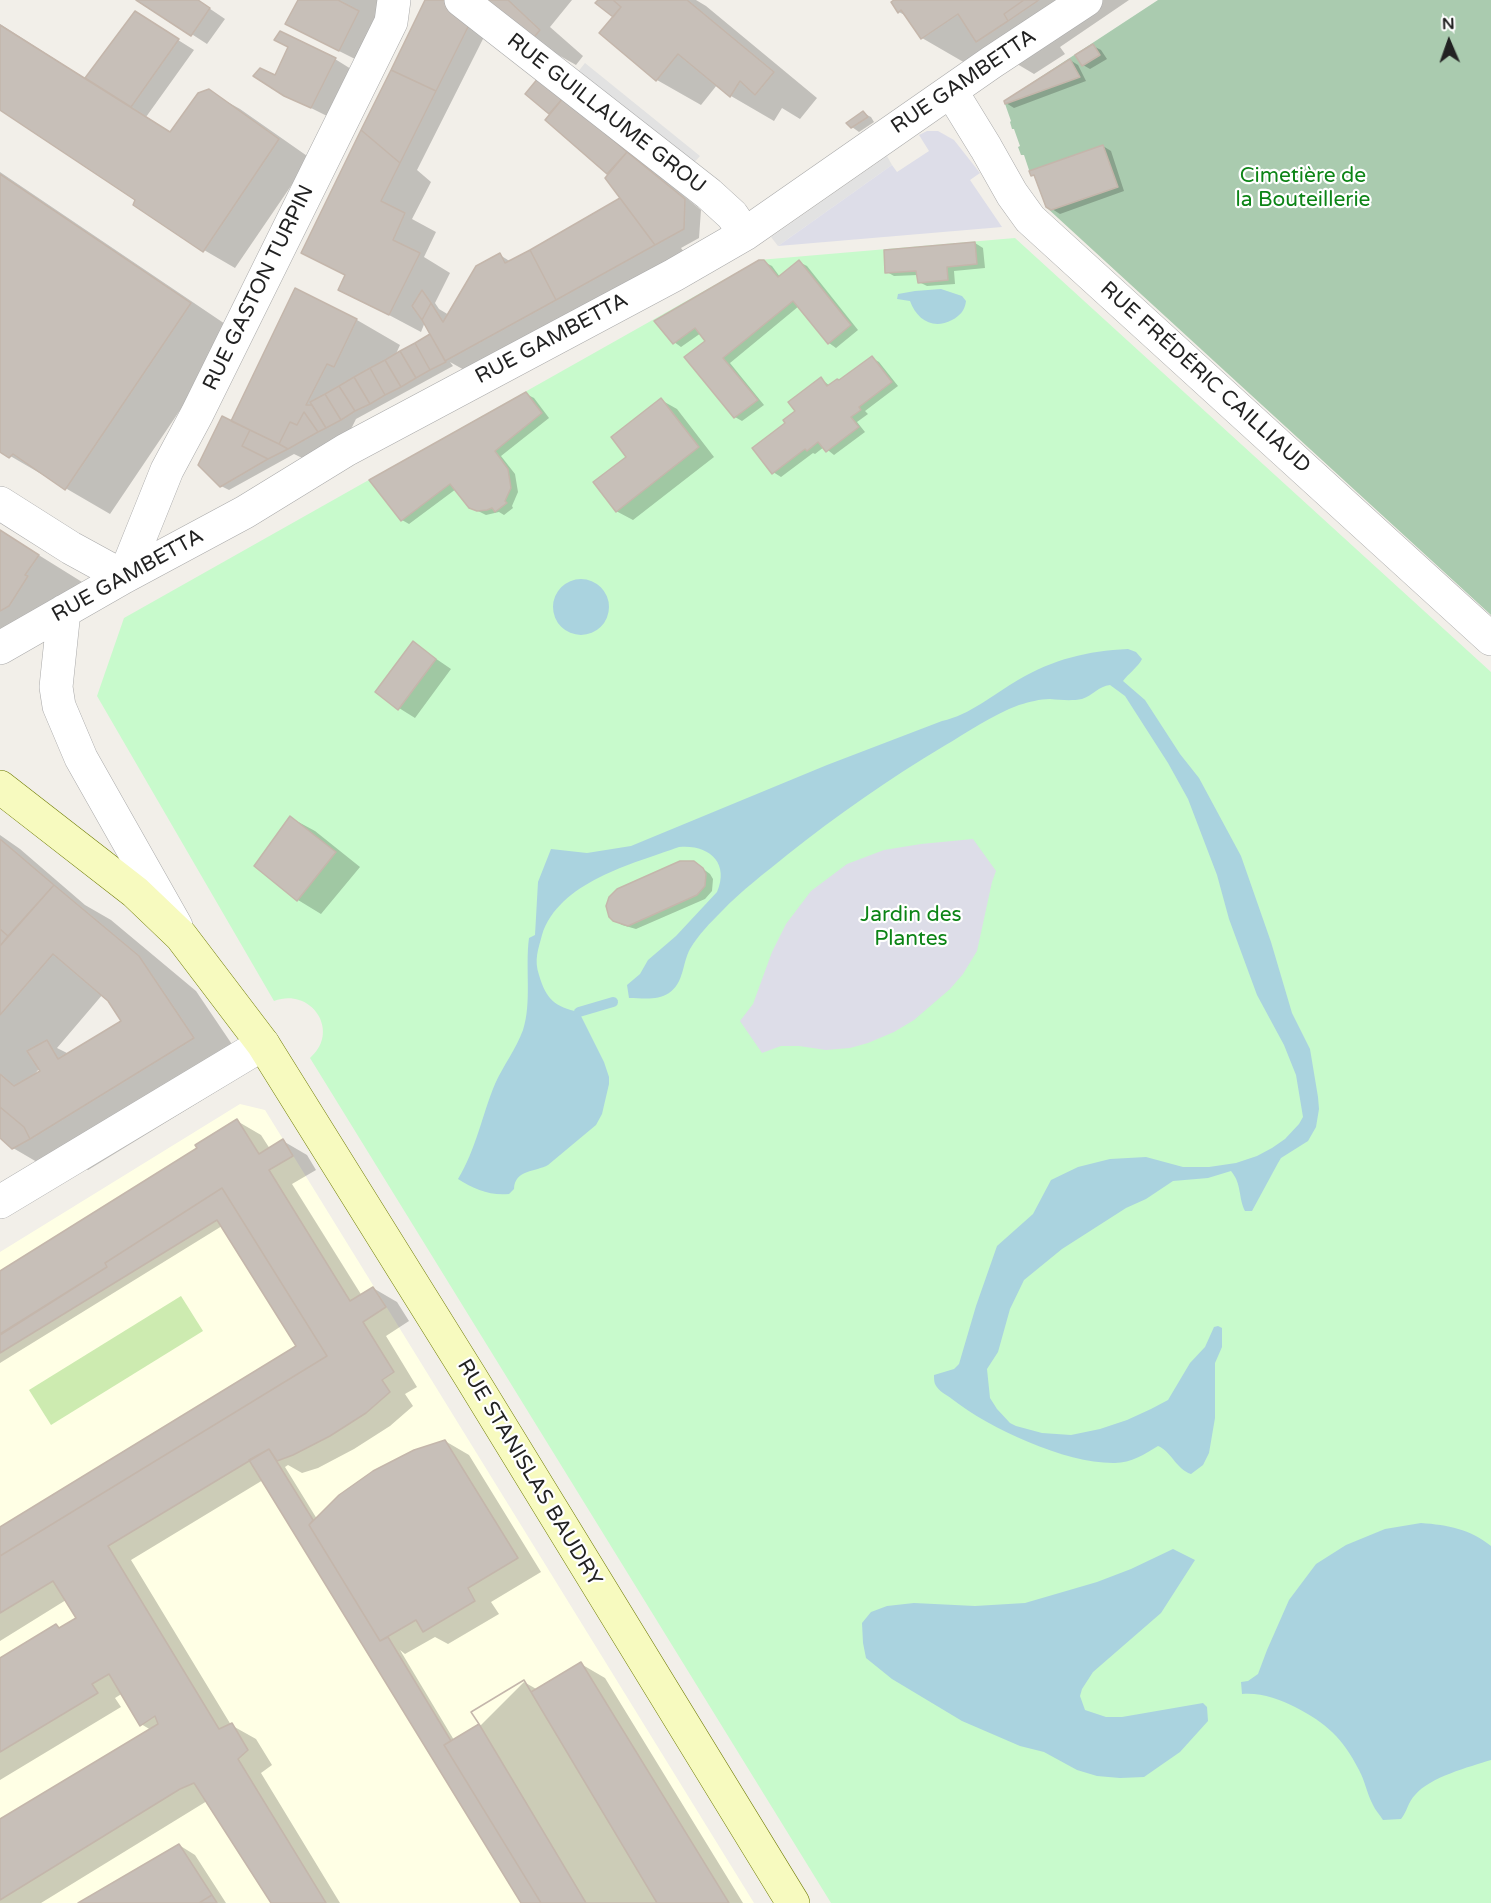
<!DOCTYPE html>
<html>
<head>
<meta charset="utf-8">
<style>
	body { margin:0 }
	#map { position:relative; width:1491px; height:1903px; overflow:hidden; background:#f2efe9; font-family:"Varela Round",sans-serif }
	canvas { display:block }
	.north { position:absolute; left:1419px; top:12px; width:60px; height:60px; -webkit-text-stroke:4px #fff; paint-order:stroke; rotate:358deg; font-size:16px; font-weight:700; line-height:24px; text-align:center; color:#222 }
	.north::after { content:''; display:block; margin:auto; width:21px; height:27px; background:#222; clip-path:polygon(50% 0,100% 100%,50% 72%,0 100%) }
</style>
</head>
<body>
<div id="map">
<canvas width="1491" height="1903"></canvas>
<div class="north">N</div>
</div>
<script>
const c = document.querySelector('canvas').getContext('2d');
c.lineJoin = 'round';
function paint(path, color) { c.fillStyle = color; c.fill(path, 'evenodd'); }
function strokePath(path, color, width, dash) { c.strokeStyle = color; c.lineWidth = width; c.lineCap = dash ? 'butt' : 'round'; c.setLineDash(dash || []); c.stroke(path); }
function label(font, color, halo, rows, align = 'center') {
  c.font = font + ' "Varela Round",sans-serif'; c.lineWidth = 4.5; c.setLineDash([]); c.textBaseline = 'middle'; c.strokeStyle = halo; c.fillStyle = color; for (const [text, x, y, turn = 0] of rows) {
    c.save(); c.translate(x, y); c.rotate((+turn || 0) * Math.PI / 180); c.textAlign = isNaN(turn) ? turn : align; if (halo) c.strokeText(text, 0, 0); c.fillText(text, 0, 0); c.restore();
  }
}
paint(new Path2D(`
	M240,1104L265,1110L754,1903H0V1252Z`), '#ffffe5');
paint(new Path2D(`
	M181,1296L203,1331L51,1425L29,1390Z`), '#cdebb0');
paint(new Path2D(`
	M1158,0H1491V615L1046,207L1034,175L1031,176L1024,155H1021L1018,147L1020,146L1014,129H1012L1010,122L1011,121L1004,101Z`), '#aacbaf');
paint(new Path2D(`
	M1015,238L1491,672V1903H831L310,1058C341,1032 312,987 274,1001L97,696L124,618L759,260Z`), '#c8facc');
paint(new Path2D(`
	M585,63L700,156L691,166L577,73Z
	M887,156L892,165L778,246L771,237Z`), '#e2e2e2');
paint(new Path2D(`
	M927,131H938L954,140L980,173L970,180L1002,227L778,246L892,165L897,172L929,151L919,135Z
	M973,839L996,871L992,882L977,951L963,974L950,989L914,1020L894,1032L868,1043L850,1048L826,1050L799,1046H781L762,1053L740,1021L753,1004L772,952L786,924L811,891L847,864L884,850L921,844Z`), '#dddde8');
paint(new Path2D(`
	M941,289L962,296L966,301C965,310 960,316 952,320C933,330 917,320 910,301L897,299L898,294L915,291Z
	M553 607a28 28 0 1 1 56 0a28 28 0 1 1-56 0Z
	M1128,649L1136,652L1142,659C1138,667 1129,673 1123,681L1145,700L1180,754L1199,778L1241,856L1271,942L1292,1013L1310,1049L1318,1097L1319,1109L1316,1127L1308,1141L1281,1158L1278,1163L1252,1211H1245C1238,1197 1242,1184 1231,1171L1208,1178L1173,1181L1146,1199L1126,1208L1062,1249L1024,1280L1010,1309L998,1352L987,1369L990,1398L997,1409L1010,1423L1016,1426L1042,1433L1071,1435L1100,1429L1127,1420L1151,1409L1168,1400L1190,1363L1205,1347L1214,1327L1218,1326L1222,1328V1347L1215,1363V1418L1209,1453L1203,1465L1191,1474C1176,1469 1171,1451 1158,1446C1145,1454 1131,1463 1115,1463C1067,1464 990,1429 952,1399C946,1394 939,1392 935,1384C934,1381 934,1378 934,1375L954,1369L959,1364L976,1306L997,1246L1033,1214L1051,1180L1078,1167L1110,1159L1146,1157L1183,1167H1209L1236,1163L1257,1156L1272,1148L1285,1139L1299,1124L1303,1117L1296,1075L1284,1045L1257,995L1229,919L1217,875L1188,799L1168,763L1125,696L1110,685C1099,686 1092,696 1082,699C1072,701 1061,700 1050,699C1040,699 1029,702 1019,705C992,715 968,732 944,746C889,779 837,815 787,855C765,873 742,890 722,911C710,923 699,934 690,949C682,964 684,983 669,993C657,1001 642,998 629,998L627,985L640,974L648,960L676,936L717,892C730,862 708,844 679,847C632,864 559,882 542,935C538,950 534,960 539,975C546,999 555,1007 579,1012L604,1062L609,1077V1084L602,1114L596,1125L548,1165C536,1172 515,1169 514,1189L509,1194C490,1196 474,1189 458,1179C476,1150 482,1115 495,1084C503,1066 516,1049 523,1030C532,1003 525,967 529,938L535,935L538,882L551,849L587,853L631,846L827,765L942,721C970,715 994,694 1018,680C1054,659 1087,651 1128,649Z
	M1421,1523C1448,1525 1470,1529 1491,1546V1760C1469,1767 1430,1777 1415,1795C1408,1802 1407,1812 1401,1819L1383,1820C1380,1815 1375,1810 1373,1805C1367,1794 1365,1781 1359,1770C1343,1738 1326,1723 1295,1707C1280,1699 1259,1692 1242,1694L1241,1682L1248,1681L1258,1674L1267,1650L1289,1600L1316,1564L1346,1545L1385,1529Z
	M1173,1549L1195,1560L1161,1613L1093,1672L1082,1689L1080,1696L1085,1710L1106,1717H1122L1203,1703L1207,1707L1208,1721L1180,1752L1144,1777L1120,1778L1097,1776L1077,1770L1044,1752L1020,1746L962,1721L892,1679L866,1658L863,1643L862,1623L871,1612L887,1606L914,1603L975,1606L1025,1603L1097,1582L1131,1569Z`), '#aad3df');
paint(new Path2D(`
	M139,0H197L225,19L207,44Z
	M299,0H388L355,59L303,33Z
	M432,0L487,31L417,170L431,182L412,219L436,232L424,257L450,273L435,303L439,309L449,315L500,255L511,262L622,199L610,174L547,120L551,114L527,94L547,83L701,210L699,238L681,248L698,271L491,385L450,362L453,366L356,419L351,429L323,468L294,454L229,490L221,486L240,427L296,290L357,320L400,345L395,356L435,339L425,322L421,332L340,289L346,276L303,252Z
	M484,0H572L550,27L583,56L576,65L532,40Z
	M600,0H696L706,6L817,98L800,119L782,108L774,121L731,96L717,85L701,105L657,80L615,17Z
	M897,0H1129L1060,47L1065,54L1034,74L1002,55L979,71L922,38L908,17L899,12Z
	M135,13L194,50L146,117L171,133L208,91L240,109L310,158L235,268L204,250L137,200L0,108V24L86,79Z
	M1093,46L1101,50L1107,59L1090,69L1083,65Z
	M335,59L351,69L327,116L285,95L276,77Z
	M1070,60L1078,65L1086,81L1014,108L1006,103Z
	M863,113L871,117L874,122L859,132L852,127Z
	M1103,146L1111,151L1124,191L1060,214L1052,209L1037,178L1032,175Z
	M0,172L234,330L110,514L0,450Z
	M975,243L983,248L985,268L954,271L955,284L927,286L919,282L918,275L894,276L887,272Z
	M764,262L772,266L780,277L799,262L807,266L858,330L836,348L829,343L799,306L730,363L764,405L742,421L735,417L707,341L701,333L681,347L674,342Z
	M872,358L879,362L898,386L865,411L868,414L857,422L865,432L834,455L824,447L815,454L813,453L781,477L773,472L787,423L821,379L830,386L840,382Z
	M526,394L534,398L549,418L501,456L515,474L518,492L512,506L513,508L504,515L499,512L486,515L470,507L456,489L409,524L402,520Z
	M661,400L677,409L714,457L633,520L616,511L628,457Z
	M0,531L82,582L69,601L0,660Z
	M413,643L451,669L415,718L399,708Z
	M291,818L315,831L360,867L321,914L298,900Z
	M0,835L20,849L85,905L111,920L196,991L250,1071L88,1170L55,1152L37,1162L13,1148L0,1136ZM103,994L109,1000L123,1021L69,1054L57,1048ZM40,1068L42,1072L32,1077Z
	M694,862L710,874L713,879L712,891L705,899L636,929L622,925L614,920Z
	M237,1121L261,1135L270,1149L283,1141L307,1155L316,1170L292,1184L362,1296L373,1288L397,1302L409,1321L386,1336L417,1387L405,1394L413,1406L390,1426L354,1449L318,1468L302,1473L288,1465L285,1467L317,1519L445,1441L469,1455L541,1572L491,1602L499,1614L448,1644L435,1637L405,1654L400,1650L454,1740L481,1725L524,1682L538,1690L581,1664L605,1678L743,1903H523L263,1480L131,1560L231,1725L256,1739L272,1765L261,1773L340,1903H272L207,1801L41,1903H0V1821L151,1730L141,1724L123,1693L115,1698L121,1707L0,1780V1660L56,1626L61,1629L78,1619L66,1600L0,1641V1528L298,1347L222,1226L0,1363V1273L199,1149Z
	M179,1845L195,1855L226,1903H80Z`), '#0003');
strokePath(new Path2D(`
	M579,1012L613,1002`), '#aad3df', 10);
const building = new Path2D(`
	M136,0H198L210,8L191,36Z
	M298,0H338L359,11L339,51L285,24Z
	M425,0H447L471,21L436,91L391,70Z
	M482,0H508L540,30L531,41Z
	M598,0H613L621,7L613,17L595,3Z
	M613,0H687L774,72L755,95L740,81L730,97L678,54L656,81L599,33L621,7Z
	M894,0H1024L1004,14L1008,21L976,42L958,14L921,39L901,10L898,13L891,2Z
	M1024,0H1039L1008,21L1004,14Z
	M135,11L179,39L131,107L85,78Z
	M0,25L170,132L198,93L209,89L279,139L203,252L133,205L135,200L0,110Z
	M280,31L336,58L311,108L284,96L253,76L260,68L275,75L288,47L274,40Z
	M1093,44L1100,55L1082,66L1075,55Z
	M1070,59L1080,77L1005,104L1004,101Z
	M391,70L436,91L400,163L361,130Z
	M539,77L564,97L549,114L525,94Z
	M564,97L627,152L607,174L545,120Z
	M863,111L868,117L851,128L846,123Z
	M361,130L400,163L381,201L405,213L393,240L420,253L389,315L338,290L345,275L301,253Z
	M1103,145L1118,187L1051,210L1046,207L1034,175L1031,176L1029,171Z
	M627,152L685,199L684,229L655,245L605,178Z
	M0,174L191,303L65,490L13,454L9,458L0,452Z
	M620,198L655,245L556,300L530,250Z
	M975,242L977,264L947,267L948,280L918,283L916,271L885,273L884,250Z
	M530,250L556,300L445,361L422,320L431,303L443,322L476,266L500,253L505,263Z
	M759,260H764L778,277L799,260L851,325L828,344L793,301L723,358L758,400L734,418L684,357L705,341L695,328L673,344L654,321Z
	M295,288L357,319L334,367L327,364L306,405H312L326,428L318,432L304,412L297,425L290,422L279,444L231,421Z
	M422,290L431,303L422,320L412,306Z
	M430,334L446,362L430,370L415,343Z
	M415,343L430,370L416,378L400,351Z
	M400,351L416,378L401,387L385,360Z
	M872,356L892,382L859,407L861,410L851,417L859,427L826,452L818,442L807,451L805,449L772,474L752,448L785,423L783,420L795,411L788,402L821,377L827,386L837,379L839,380Z
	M385,360L401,387L385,395L370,368Z
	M370,368L385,395L370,404L354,377Z
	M354,377L370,404L355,411L339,386Z
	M339,386L355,411L341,420L325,394Z
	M526,392L542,413L495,451L508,469L511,488L505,501L507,503L495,512L492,508L487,510L477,511L469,508L450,484L401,521L369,480Z
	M325,394L341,420L326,428L310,402Z
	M661,398L699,447L616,512L593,482L626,457L611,437Z
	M304,412L318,432L288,449L279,444L290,422L297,425Z
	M222,416L250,430L242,446L268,459L220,487L198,465Z
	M250,430L279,444L288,449L268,459L242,446Z
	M0,530L39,555L25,575L28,576L9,606L0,611Z
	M413,641L436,659L398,710L375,692Z
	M290,816L336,852L297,901L254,866Z
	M0,839L54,885L8,936L0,929Z
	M680,861H694L703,868L706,874L705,886L697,895L628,926L613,921L609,917L606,906L609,897L617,889Z
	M54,885L139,956L194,1038L30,1139L24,1127L0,1107V1074L14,1086L40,1071L27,1051L47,1040L58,1059L121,1021L108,1001L53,954L0,1015V946Z
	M0,929L8,936L0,946Z
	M0,1107L24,1127L30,1139L12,1149L0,1138Z
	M237,1119L259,1154L283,1139L293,1156L269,1170L350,1301L373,1287L386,1307L363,1322L394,1372L382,1380L390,1392L366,1413L330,1436L293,1455L277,1461L269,1449L108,1546L219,1729L232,1723L248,1750L238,1759L326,1903H271L194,1783L180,1789L0,1900V1819L158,1724L155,1716L140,1726L109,1674L92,1684L98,1693L0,1752V1658L56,1624L59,1628L76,1618L53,1581L0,1613V1556L327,1356L222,1188L105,1263L107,1267L0,1335V1271L197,1148L195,1145Z
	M222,1188L327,1356L0,1556V1527L296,1346L217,1220L0,1353V1334L107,1267L105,1263Z
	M445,1440L518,1558L468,1588L475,1601L423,1632L416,1620L380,1641L309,1525L339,1495L373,1471L414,1450Z
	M269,1449L313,1520L309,1525L380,1641L388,1637L451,1741L444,1745L541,1903H521L249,1460Z
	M581,1662L729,1903H541L444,1745L479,1724L471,1712L524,1680L531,1692Z
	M524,1680L531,1692L657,1903H586L479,1724L471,1712Z
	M179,1844L212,1895L199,1903H78Z
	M212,1895L217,1903H199Z`);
paint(building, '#c7bfb8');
strokePath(building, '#c4b6ab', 1.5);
const minor = new Path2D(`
	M461,0L709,194L732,215L745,234
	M951,91L986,148L1012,194L1030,219L1491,639
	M0,503L71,548L124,577
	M124,577L167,470L197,414L391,22L394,0
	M64,611L56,687L59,706L81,758L176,926
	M0,648L124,577L245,512L346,450L674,275L745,234L992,62L1086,0`);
const tertiary = new Path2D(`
	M0,1202L263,1044`);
const secondary = new Path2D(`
	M0,787L135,892L181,936L263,1044L470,1376L793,1903`);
strokePath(minor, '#a9a9a9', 34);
strokePath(tertiary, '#a9a9a9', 34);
strokePath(secondary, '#707d05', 34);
strokePath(minor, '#fff', 33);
strokePath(tertiary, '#fff', 33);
strokePath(secondary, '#f7fabf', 33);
label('21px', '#222', '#fff', [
	["RUE GAMBETTA",964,82,-34],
	["RUE GUILLAUME GROU",606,114,38],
	["RUE GASTON TURPIN",259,288,-64],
	["RUE GAMBETTA",552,339,-28],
	["RUE FRÉDÉRIC CAILLIAUD",1205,378,42],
	["RUE GAMBETTA",128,576,-29],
	["RUE STANISLAS BAUDRY",529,1473,59]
]);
label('21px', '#0c8416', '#fff', [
	["Cimetière de",1303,176],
	["la Bouteillerie",1303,200],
	["Jardin des",911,915],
	["Plantes",911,939]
]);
</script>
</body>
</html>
